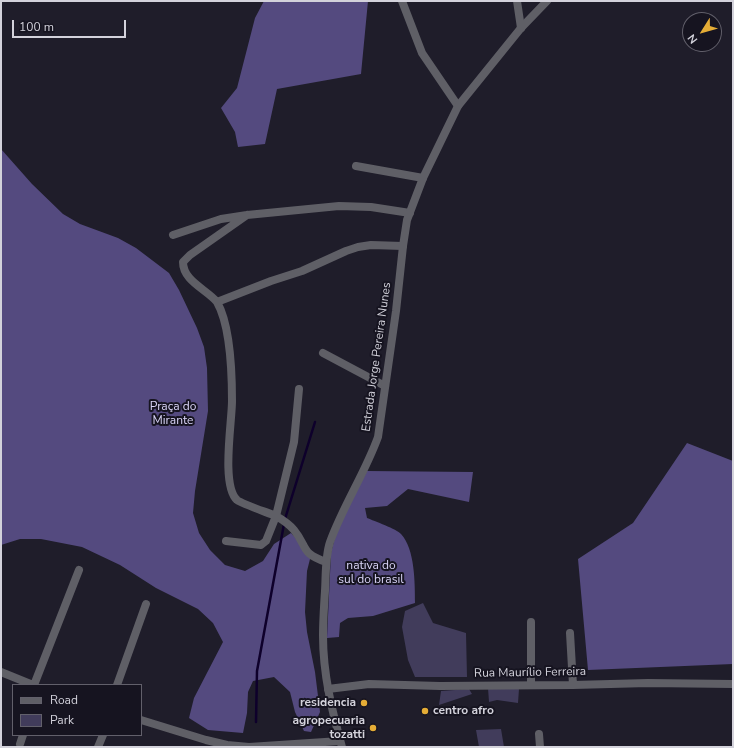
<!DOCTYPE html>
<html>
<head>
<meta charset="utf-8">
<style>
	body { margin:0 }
	#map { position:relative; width:734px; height:748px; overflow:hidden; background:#1f1d2a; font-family:"Nunito Sans",sans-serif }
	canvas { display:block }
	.frame { position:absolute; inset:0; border:2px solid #d3d2db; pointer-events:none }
	.legend { position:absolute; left:12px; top:684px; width:130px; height:52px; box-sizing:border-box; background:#161420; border:1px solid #62606b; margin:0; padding:5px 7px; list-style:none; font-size:12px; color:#d3d2db }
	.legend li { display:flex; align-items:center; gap:8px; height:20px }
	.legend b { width:20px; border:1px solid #62606b }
	.north { position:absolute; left:682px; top:12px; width:40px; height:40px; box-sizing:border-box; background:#161420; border:1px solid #62606b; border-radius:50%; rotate:233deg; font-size:11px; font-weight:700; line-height:16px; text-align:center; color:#d3d2db }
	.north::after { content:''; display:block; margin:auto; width:14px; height:18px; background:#e5ad36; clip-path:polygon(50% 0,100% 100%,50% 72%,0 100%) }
	.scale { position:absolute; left:12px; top:20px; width:114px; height:18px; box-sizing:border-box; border:2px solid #d3d2db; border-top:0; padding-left:5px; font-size:12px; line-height:14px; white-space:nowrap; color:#d3d2db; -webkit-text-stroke:3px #161420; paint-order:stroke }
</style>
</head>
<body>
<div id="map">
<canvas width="734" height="748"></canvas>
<div class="frame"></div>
<ul class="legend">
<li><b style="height:5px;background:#5f5f66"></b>Road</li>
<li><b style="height:11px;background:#413c5b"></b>Park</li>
</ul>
<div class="north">N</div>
<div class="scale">100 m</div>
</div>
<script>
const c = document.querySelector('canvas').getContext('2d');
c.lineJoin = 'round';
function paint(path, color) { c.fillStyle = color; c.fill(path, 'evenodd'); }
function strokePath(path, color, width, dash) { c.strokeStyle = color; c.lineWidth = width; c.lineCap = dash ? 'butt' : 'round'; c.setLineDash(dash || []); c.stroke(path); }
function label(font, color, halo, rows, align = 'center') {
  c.font = font + ' "Nunito Sans",sans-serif'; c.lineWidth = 4; c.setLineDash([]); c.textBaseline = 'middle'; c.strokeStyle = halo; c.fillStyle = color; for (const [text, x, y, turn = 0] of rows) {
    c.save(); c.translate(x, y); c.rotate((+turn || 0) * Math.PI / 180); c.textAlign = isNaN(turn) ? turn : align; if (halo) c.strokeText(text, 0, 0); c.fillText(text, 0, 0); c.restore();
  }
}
paint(new Path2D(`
	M423,603L433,623L466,633L467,677H415L408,660L402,627L405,611Z
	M488,688L519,689L518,703L497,700L489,702Z
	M469,689L472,694L439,705L441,691Z
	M501,729L504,747H479L476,730Z`), '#413c5b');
paint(new Path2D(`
	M264,1H368L361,74L277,89L265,144L238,147L235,132L221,108L237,88L255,18Z
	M1,149L32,184L63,214L80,224L118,238L136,248L169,273L179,290L197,328L204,347L207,368L208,411L195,491L193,513L199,533L210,550L225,565L245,571L263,561L274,544L291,533L311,555L307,571L305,612L307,632L315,672L320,712L311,732L304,731L295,712L290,692L274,677L253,681L248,692L247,713L243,733L208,730L189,718L194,698L223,642L213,623L198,609L156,588L120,565L82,547L41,539H20L1,545Z
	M687,443L733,461V664L588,670L578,559L633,523Z
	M367,471L473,472L469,502L408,489L387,506L365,508L367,518C374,521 397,529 401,534C415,549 415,583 415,603L373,616L348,618L340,623L339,637L327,638L331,553L338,525Z`), '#544a7f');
strokePath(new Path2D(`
	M285,519L315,422
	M256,722L257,671L284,524`), '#0e002b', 2.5);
strokePath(new Path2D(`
	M402,1L422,53L458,106
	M517,1L521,28
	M356,166L423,178
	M247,215L190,255L183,262C183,281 206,289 217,302L271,281L302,271L346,251L358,247L371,245L403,246
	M173,235L221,219L247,215L339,206L371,207L410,213
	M217,302C230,325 232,374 232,401C232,422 221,485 237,500C242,504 269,513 276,516L266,541L261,545L226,541
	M323,353L385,386
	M299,389L294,442L276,516C283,520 289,524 294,530C308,547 300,553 326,562
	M531,622V685
	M570,633L573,685
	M1,672L33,685
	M34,685L79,570
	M117,685L146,604
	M328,689L369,684L440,686L573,685L648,683L733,684
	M141,720L206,740L227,745L249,747L340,741
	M539,734L540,747
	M20,744L23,735
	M98,747L103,735`), '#5f5f66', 8);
strokePath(new Path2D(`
	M342,747C332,711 323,674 323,636C323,621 324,606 325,591C326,575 325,557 330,542C343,506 365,473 378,437L396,311L403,246L407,220L423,178L458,106L521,28L547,1`), '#5f5f66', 8);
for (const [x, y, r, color] of [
	[364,703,4,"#e5ad36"],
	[425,711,4,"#e5ad36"],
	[373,728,4,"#e5ad36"]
]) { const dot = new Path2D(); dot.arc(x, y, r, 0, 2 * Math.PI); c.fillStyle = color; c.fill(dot); strokePath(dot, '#161420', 1.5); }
label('12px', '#d3d2db', '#161420', [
	["Estrada Jorge Pereira Nunes",377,357,-82],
	["Rua Maurílio Ferreira",530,673,-1]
]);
label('12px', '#d9d4f6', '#161420', [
	["Praça do",173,407],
	["Mirante",173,421],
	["nativa do",371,566],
	["sul do brasil",371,580]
]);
label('bold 12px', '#d3d2db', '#161420', [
	["residencia",356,703],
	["centro afro",433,711,"left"],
	["agropecuaria",365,721],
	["tozatti",365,735]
], 'right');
</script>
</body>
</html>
